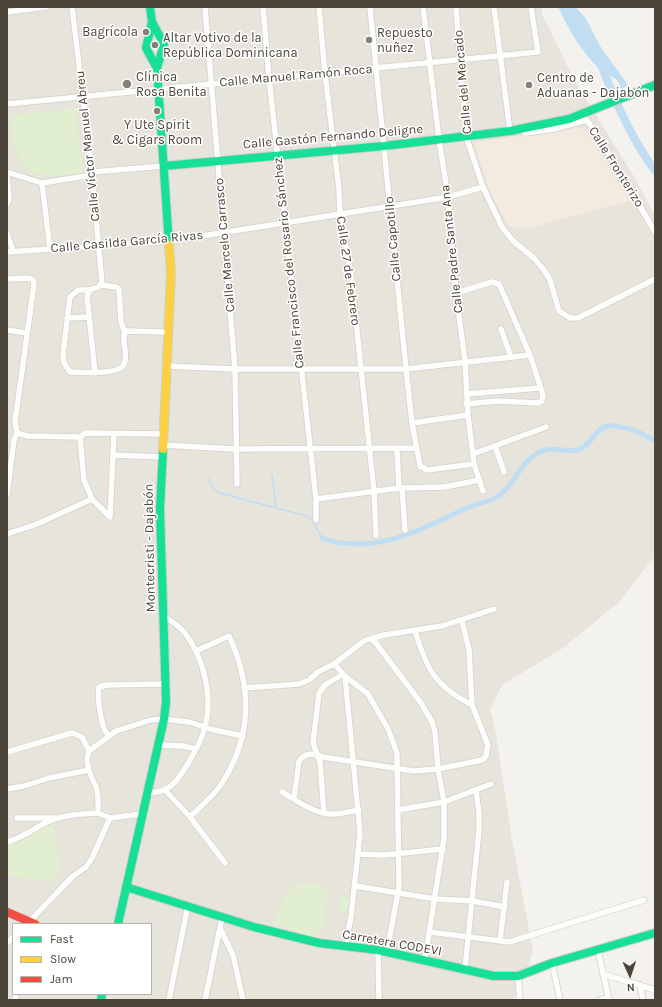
<!DOCTYPE html>
<html>
<head>
<meta charset="utf-8">
<style>
	body { margin:0 }
	#map { position:relative; width:662px; height:1007px; overflow:hidden; background:#f4f2ee; font-family:Karla,sans-serif }
	canvas { display:block }
	.frame { position:absolute; inset:0; border:8px solid #4b4439; pointer-events:none }
	.legend { position:absolute; left:12px; top:923px; width:140px; height:72px; box-sizing:border-box; background:#fff; border:1px solid #b7b4b0; margin:0; padding:5px 7px; list-style:none; font-size:12px; color:#4b4439 }
	.legend li { display:flex; align-items:center; gap:8px; height:20px }
	.legend b { width:20px; border:1px solid #b7b4b0 }
	.north { position:absolute; left:610px; top:955px; width:40px; height:40px; -webkit-text-stroke:3px #fff; paint-order:stroke; rotate:177deg; font-size:11px; font-weight:700; line-height:16px; text-align:center; color:#4b4439 }
	.north::after { content:''; display:block; margin:auto; width:14px; height:18px; background:#4b4439; clip-path:polygon(50% 0,100% 100%,50% 72%,0 100%) }
</style>
</head>
<body>
<div id="map">
<canvas width="662" height="1007"></canvas>
<div class="frame"></div>
<ul class="legend">
<li><b style="height:5px;background:#16e098"></b>Fast</li>
<li><b style="height:5px;background:#ffcf43"></b>Slow</li>
<li><b style="height:5px;background:#f24e42"></b>Jam</li>
</ul>
<div class="north">N</div>
</div>
<script>
const c = document.querySelector('canvas').getContext('2d');
c.lineJoin = 'round';
function paint(path, color) { c.fillStyle = color; c.fill(path, 'evenodd'); }
function strokePath(path, color, width, dash) { c.strokeStyle = color; c.lineWidth = width; c.lineCap = dash ? 'butt' : 'round'; c.setLineDash(dash || []); c.stroke(path); }
function label(font, color, halo, rows, align = 'center') {
  c.font = font + ' Karla,sans-serif'; c.lineWidth = 3; c.setLineDash([]); c.textBaseline = 'middle'; c.strokeStyle = halo; c.fillStyle = color; for (const [text, x, y, turn = 0] of rows) {
    c.save(); c.translate(x, y); c.rotate((+turn || 0) * Math.PI / 180); c.textAlign = isNaN(turn) ? turn : align; if (halo) c.strokeText(text, 0, 0); c.fillText(text, 0, 0); c.restore();
  }
}
paint(new Path2D(`
	M7,7H542V14L575,81L635,178L655,215V556L619,602L563,648L502,685L490,709L496,734L512,840L533,951L526,974L513,1000H7ZM13,924H151V994H13Z`), '#e7e4dc');
paint(new Path2D(`
	M581,128L586,130L630,201L525,229L514,228L507,224L488,186L474,142Z`), '#f3ebdf');
paint(new Path2D(`
	M76,109L83,174C30,183 12,170 10,115Z
	M53,821L60,871L52,882L7,876V845L26,839Z
	M313,883L329,888L321,937L317,939L274,924C283,901 284,885 313,883Z
	M341,896L350,898L346,913L338,911Z`), '#e1eecf');
paint(new Path2D(`
	M558,7H575L585,17L600,46L628,85L621,90C619,74 608,78 600,70C580,49 570,32 558,7Z`), '#c0ddf1');
strokePath(new Path2D(`
	M272,474L276,508
	M208,478L212,487L219,493L307,516L312,519L322,538`), '#c0ddf1', 1.5);
strokePath(new Path2D(`
	M322,538C373,557 424,528 469,507C478,503 489,502 497,497C513,487 520,463 536,454C556,443 567,455 580,449C591,445 595,429 607,426C616,425 633,429 642,434C647,436 650,439 655,441`), '#c0ddf1', 5);
strokePath(new Path2D(`
	M601,64C615,102 631,138 655,171`), '#c0ddf1', 8);
const street = new Path2D(`
	M72,7L92,172L102,283L98,287L90,290L87,296L95,373
	M205,7L235,369L237,484
	M263,7L269,78L316,499V520
	M319,7L325,74L339,189L340,215L351,274L374,491L376,535
	M370,7L406,369L412,423L420,466L427,470L474,464
	M423,7L439,139L448,197L456,293L465,361L468,415L474,464L483,491
	M456,7L466,136L483,187L502,227L513,241L534,258L544,270L550,280L559,311L570,318H578L655,279
	M494,7L510,131
	M7,12L46,7
	M7,104L538,52L531,7
	M521,129L526,133L554,129L587,120L602,142L655,232
	M7,172L42,183L92,175
	M92,172L164,166
	M7,176L9,199L7,204
	M42,183L50,249
	M7,233L13,251
	M7,252L170,241L448,197L483,187
	M7,279L29,278L33,280L34,284L15,422L17,433L14,440L7,495
	M101,285L116,287L119,289L121,322L125,333
	M90,290H78L70,297L63,354L64,363L70,372C81,372 119,376 124,364C127,358 125,349 124,342C124,337 123,334 127,331L168,332
	M456,293L492,282L499,284L530,355L543,395L542,401L538,403L498,401L466,404
	M67,318L89,317
	M501,329L511,357
	M7,330L27,333
	M166,366L235,369H406L530,355
	M466,394L540,388
	M412,423L468,415
	M17,433L28,436L80,437L85,433L162,434
	M80,437L84,480L92,499L109,516
	M162,445L236,449L416,448
	M495,446L504,472
	M397,450L399,488
	M473,454L546,427
	M113,455L162,457
	M402,488L405,530
	M316,499L399,488L444,487L480,480
	M110,517L114,434
	M7,534L37,524L92,499
	M415,631C427,670 435,686 472,705
	M370,639L384,635L442,626L494,609
	M334,664L345,676L360,833L351,917L345,946
	M345,676L368,694L388,729L397,753L399,887L387,951
	M244,688L299,684L309,680L318,672L334,664L364,641L370,639L375,642L421,703L432,722L435,732L438,769L444,802V838L425,959
	M163,719L189,722L214,730L243,736
	M108,735C101,728 97,697 99,687L106,685L166,684
	M158,745L183,746L196,749
	M7,752L72,733L82,737L89,751
	M7,789L24,786L49,778L89,770
	M165,790L190,817L225,863
	M282,792C296,800 313,813 330,814C339,815 350,811 359,810
	M147,793C169,793 176,783 187,765C194,754 202,740 205,727C213,697 204,660 187,636C182,627 172,622 164,616
	M294,799L299,761C305,752 314,753 323,757L414,771L438,769L482,760L486,756L488,745L472,705L469,650L462,621
	M398,810L444,802L491,784
	M324,813L320,762L313,743L319,693L325,685L343,674
	M190,817C200,807 212,797 220,786C252,739 253,687 229,636L196,651
	M17,818H56
	M110,818L142,814
	M7,842C21,838 31,831 43,824C60,815 80,814 98,813
	M358,854L384,855L443,849
	M355,886L436,899L473,901L505,907
	M27,924L73,876L86,867L92,858L110,818L98,813C98,805 99,794 96,787C91,776 84,763 89,751L116,731L151,720L164,719
	M220,928L233,955L243,1000
	M430,932L509,942L644,900
	M500,941L507,882
	M7,943L13,937
	M378,950L379,1000
	M598,950L609,1000
	M552,963L560,1000
	M465,968L479,830V813L476,790
	M603,974L655,990
	M518,976L520,1000
	M640,985L643,1000
	M15,1000L16,994
	M169,1000L188,905
	M205,1000L222,918
	M600,1000L608,998`);
const fast = new Path2D(`
	M150,7L152,22L146,48L157,68L169,245
	M152,22L164,44L157,68
	M164,166L384,146L510,131L569,119L655,85
	M126,887L254,927L319,943L378,950L494,976H518L552,963L655,933
	M118,924L164,719L166,702L160,510L163,449
	M101,1000L102,994`);
const slow = new Path2D(`
	M163,449L171,273L169,245`);
const jam = new Path2D(`
	M7,912L35,924`);
strokePath(street, '#d2d0cb', 7);
strokePath(fast, '#d3cfc5', 10);
strokePath(slow, '#d3cfc5', 10);
strokePath(jam, '#d3cfc5', 10);
strokePath(street, '#fdfdfc', 5.5);
strokePath(fast, '#16e098', 8);
strokePath(slow, '#ffcf43', 8);
strokePath(jam, '#f24e42', 8);
for (const [x, y, r, color] of [
	[146,32,4,"#868178"],
	[369,40,4,"#868178"],
	[155,45,4,"#868178"],
	[127,84,5,"#868178"],
	[529,85,4,"#868178"],
	[157,111,4,"#868178"]
]) { const dot = new Path2D(); dot.arc(x, y, r, 0, 2 * Math.PI); c.fillStyle = color; c.fill(dot); strokePath(dot, '#fff', 1.5); }
label('13px', '#4b4439', '#fff', [
	["Bagrícola",138,32,"right"],
	["Repuesto",377,33],
	["nuñez",377,48],
	["Altar Votivo de la",163,38],
	["República Dominicana",163,53],
	["Clínica",136,77],
	["Rosa Benita",136,92],
	["Centro de",537,78],
	["Aduanas - Dajabón",537,93],
	["Y Ute Spirit",157,125,"center"],
	["& Cigars Room",157,140,"center"]
], 'left');
label('13px', '#4b4439', '#fff', [
	["Calle Manuel Ramón Roca",296,76,-5],
	["Calle del Mercado",463,82,-95],
	["Calle Gastón Fernando Deligne",333,137,-5],
	["Calle Víctor Manuel Abreu",88,146,-96],
	["Calle Fronterizo",616,167,58],
	["Calle Capotillo",393,239,-95],
	["Calle Casilda García Rivas",127,242,-5],
	["Calle Marcelo Carrasco",225,245,-95],
	["Calle Padre Santa Ana",452,249,-96],
	["Calle Francisco del Rosario Sánchez",289,263,-96],
	["Calle 27 de Febrero",348,271,82],
	["Montecristi - Dajabón",150,548,-91],
	["Carretera CODEVI",392,943,10]
]);
</script>
</body>
</html>
